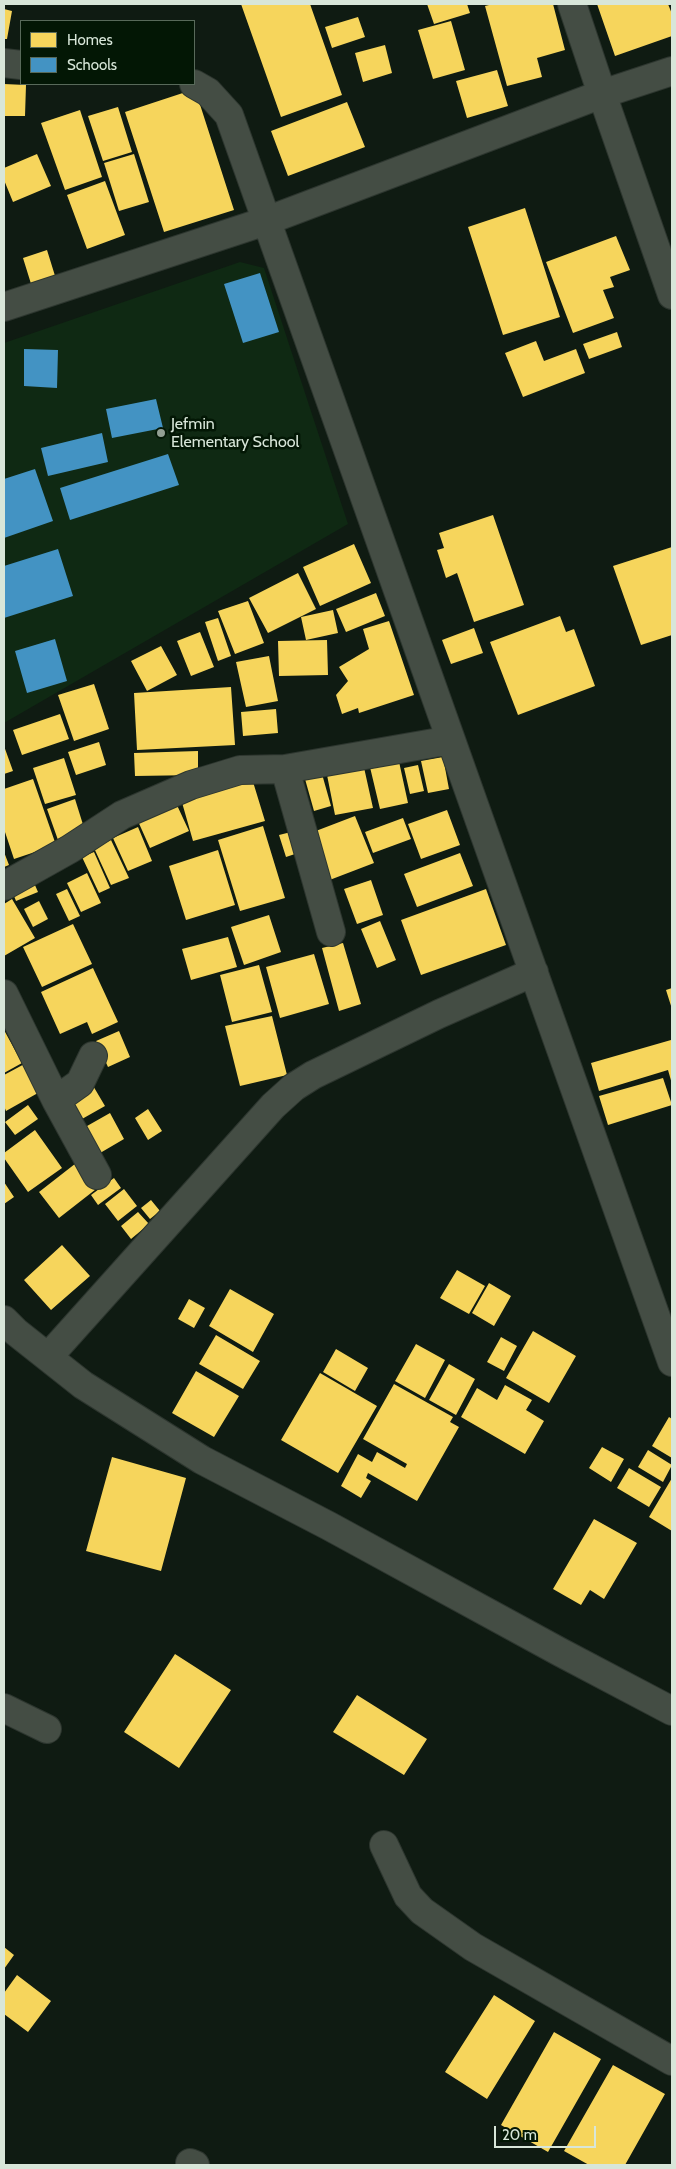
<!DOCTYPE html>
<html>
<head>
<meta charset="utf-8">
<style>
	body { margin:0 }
	#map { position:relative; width:676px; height:2169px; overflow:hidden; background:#0f1b12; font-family:Cabin,sans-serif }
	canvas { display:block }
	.frame { position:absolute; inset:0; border:5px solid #d8e6d9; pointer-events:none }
	.legend { position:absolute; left:20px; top:20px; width:175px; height:65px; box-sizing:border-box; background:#031705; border:1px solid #586a5a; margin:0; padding:6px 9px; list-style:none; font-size:15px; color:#d8e6d9 }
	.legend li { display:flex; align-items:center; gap:10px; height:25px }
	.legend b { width:25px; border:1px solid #586a5a }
	.scale { position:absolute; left:494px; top:2126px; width:102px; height:22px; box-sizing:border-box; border:2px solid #d8e6d9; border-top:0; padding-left:6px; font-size:15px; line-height:18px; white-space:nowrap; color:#d8e6d9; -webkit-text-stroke:4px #031705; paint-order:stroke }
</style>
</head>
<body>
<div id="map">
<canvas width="676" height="2169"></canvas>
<div class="frame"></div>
<ul class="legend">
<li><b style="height:14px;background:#f6d55c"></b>Homes</li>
<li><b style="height:14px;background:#4393c3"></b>Schools</li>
</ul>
<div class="scale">20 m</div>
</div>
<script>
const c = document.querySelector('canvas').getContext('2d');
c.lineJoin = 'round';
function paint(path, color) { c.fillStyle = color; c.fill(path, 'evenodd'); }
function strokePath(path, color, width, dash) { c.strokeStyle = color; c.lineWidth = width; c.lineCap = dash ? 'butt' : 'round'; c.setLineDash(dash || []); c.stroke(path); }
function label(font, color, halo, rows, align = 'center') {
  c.font = font + ' Cabin,sans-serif'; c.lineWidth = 5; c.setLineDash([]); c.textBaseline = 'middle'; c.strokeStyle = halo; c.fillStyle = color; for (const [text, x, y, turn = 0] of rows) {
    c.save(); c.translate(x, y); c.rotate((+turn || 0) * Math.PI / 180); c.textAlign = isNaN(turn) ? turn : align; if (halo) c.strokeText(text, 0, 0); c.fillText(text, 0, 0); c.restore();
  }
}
paint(new Path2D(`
	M240,262L264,268L348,524L4,723V343Z`), '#0f2913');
paint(new Path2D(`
	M241,4H310L342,95L281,117Z
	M427,4H467L470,13L434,24Z
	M493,4H553L565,50L537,58L542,77L507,86L485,6Z
	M597,4H668L672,14V36L615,56Z
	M4,9L12,11L7,39H4Z
	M358,17L365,37L332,48L325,27Z
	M451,21L465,70L433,79L418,30Z
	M385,45L392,73L363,82L355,53Z
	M497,70L508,106L467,118L456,81Z
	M4,84L26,85L25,116H4Z
	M195,89L234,210L164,232L125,112Z
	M347,102L365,147L288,176L271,131Z
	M118,107L132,152L103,161L88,116Z
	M80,110L102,177L65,190L41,123Z
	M37,154L51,186L13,202L4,180V168Z
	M134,154L149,202L119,211L104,163Z
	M105,181L125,235L87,249L67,195Z
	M525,208L560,317L503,335L468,227Z
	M616,236L630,270L610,277L614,287L603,290L614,318L573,333L546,262Z
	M47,250L56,279L32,287L23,258Z
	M617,332L622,347L589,359L583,344Z
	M536,341L544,361L576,349L585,373L523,397L505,353Z
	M493,515L524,605L474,622L457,573L446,578L437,550L444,548L439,533Z
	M354,544L371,583L320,606L303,567Z
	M672,547V635L641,645L613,566Z
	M298,573L316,609L268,633L249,598Z
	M376,593L385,616L346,632L336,609Z
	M248,601L264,643L235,654L218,611Z
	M333,610L338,633L306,640L301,617Z
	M560,616L566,632L574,629L595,686L518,715L490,642Z
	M218,618L231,656L218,661L205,622Z
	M389,621L414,695L359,713L358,708L342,714L336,695L348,681L339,667L369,649L363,629Z
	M474,628L483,653L451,664L442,640Z
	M200,632L214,667L191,676L177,641Z
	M327,640L328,675L279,676L278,641Z
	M161,646L177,675L147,691L131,661Z
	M269,656L278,701L246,707L236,662Z
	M94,684L109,729L74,741L58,695Z
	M231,687L235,745L137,750L134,693Z
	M276,709L278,733L243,736L241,712Z
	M60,714L69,739L22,755L13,730Z
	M99,742L106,765L76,775L68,752Z
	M4,746L13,771L4,774Z
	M198,751V775L135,776L134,753Z
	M398,757L408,803L380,809L369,763Z
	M443,757L449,789L428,793L421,761Z
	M64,758L76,795L45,804L33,768Z
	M363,763L373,808L335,815L326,770Z
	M418,765L424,791L410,794L404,768Z
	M250,772L265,821L193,841L179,792Z
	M322,774L331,806L314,811L305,779Z
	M33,779L56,845L14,859L4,829V789Z
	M75,799L85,831L58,840L47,809Z
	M176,803L189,831L150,848L137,819Z
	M447,810L460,845L421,859L408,824Z
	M355,816L374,863L327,881L308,834Z
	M403,818L411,839L373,853L365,832Z
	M263,826L285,898L240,911L218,840Z
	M138,827L152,861L128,871L113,838Z
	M295,831L301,852L286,857L279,835Z
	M111,840L129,878L111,885L94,848Z
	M218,850L235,905L186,920L169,866Z
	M4,852L9,865L4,867Z
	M94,852L110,888L99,893L82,857Z
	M460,853L473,886L417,907L404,874Z
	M87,873L101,903L81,912L67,883Z
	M31,876L38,892L16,901L10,886Z
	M371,880L383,915L357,924L344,889Z
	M67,889L80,916L69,921L56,894Z
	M486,889L506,945L421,975L401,920Z
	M12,899L35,938L4,956V904Z
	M39,901L48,919L33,927L24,909Z
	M269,915L281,952L244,965L231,927Z
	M380,921L396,960L377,968L361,929Z
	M73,924L92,964L42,987L23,947Z
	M228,937L237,967L191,980L182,949Z
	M343,943L361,1004L339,1011L322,948Z
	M314,954L329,1004L280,1018L266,967Z
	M259,965L272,1012L232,1022L220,975Z
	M93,968L118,1022L92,1034L87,1022L60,1034L41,992Z
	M672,988V1009L666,990Z
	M272,1016L287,1075L240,1086L225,1026Z
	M4,1030L22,1063L4,1073Z
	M119,1031L130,1057L108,1067L96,1041Z
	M671,1040L672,1084L668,1070L599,1091L591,1063Z
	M30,1061L45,1089L6,1111L4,1106V1075Z
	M663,1078L672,1105L608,1125L599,1096Z
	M92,1084L105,1106L82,1119L70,1097Z
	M28,1105L38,1119L15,1135L5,1122Z
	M148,1109L162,1131L148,1140L135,1118Z
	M110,1113L124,1139L95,1156L80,1130Z
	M35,1130L62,1168L28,1192L4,1158V1153Z
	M80,1160L100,1186L59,1218L39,1192Z
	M114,1178L121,1188L98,1205L91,1195Z
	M4,1182L14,1197L4,1204Z
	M124,1189L137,1206L118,1221L105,1204Z
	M151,1200L160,1211L150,1219L141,1208Z
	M138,1212L149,1224L131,1239L121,1226Z
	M62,1245L90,1276L51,1310L24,1280Z
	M457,1270L485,1286L469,1314L440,1298Z
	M489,1283L511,1296L494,1326L472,1313Z
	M230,1289L274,1314L253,1352L209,1326Z
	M189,1299L205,1308L194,1328L178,1319Z
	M533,1331L576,1356L549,1403L506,1378Z
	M216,1335L260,1361L243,1389L199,1364Z
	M501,1337L517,1346L504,1371L487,1362Z
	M416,1344L445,1360L425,1398L395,1381Z
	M336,1349L368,1368L355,1391L323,1372Z
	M449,1364L475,1379L456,1415L429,1400Z
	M196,1371L239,1396L214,1437L172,1413Z
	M320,1373L377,1406L338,1473L281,1440Z
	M394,1384L453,1417L450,1422L459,1427L417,1501L368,1473L366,1478L371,1481L361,1498L341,1486L358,1454L372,1462L377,1452L405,1468L407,1464L363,1439Z
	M505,1385L532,1400L526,1410L544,1421L525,1454L461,1417L477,1388L497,1400Z
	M669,1417L672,1419V1458L652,1446Z
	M602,1447L624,1459L611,1482L589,1468Z
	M648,1450L672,1465L663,1482L638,1467Z
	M112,1457L186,1478L161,1571L86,1551Z
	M629,1468L661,1487L649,1507L617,1488Z
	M672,1478V1531L649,1517Z
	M594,1519L637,1543L604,1599L590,1590L581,1605L553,1589Z
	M175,1654L231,1690L179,1768L124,1732Z
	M357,1695L427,1739L404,1775L333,1732Z
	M4,1947L14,1955L4,1969Z
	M17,1975L51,2001L28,2032L4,2014V1993Z
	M494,1995L535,2021L487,2099L445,2072Z
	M554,2032L601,2059L548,2152L501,2125Z
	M613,2065L665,2094L625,2165H589L564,2151Z`), '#f6d55c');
paint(new Path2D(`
	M260,273L279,332L243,343L224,284Z
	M24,349L58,350L57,388L24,386Z
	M156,399L163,428L112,438L106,409Z
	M102,433L108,462L48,476L41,448Z
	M168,454L179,485L70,520L60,488Z
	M35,469L53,521L4,538V479Z
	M58,549L73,596L4,618V566Z
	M55,639L67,681L27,693L15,651Z`), '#4393c3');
const minor = new Path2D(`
	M572,4L602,94L672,295
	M4,63L21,65
	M194,84L208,92L229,115L672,1362
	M4,307L266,221L602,94L672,71
	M285,769L331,932
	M4,886L70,849L122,815L191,785L240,770L285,769L451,740
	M4,994L56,1100L97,1175
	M56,1100L80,1083L93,1056
	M4,1320L16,1332L83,1385L202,1460L329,1526L560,1652L672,1711
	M48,1357L273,1106L294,1087L313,1075L439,1014L534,972
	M4,1708L47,1729
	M384,1845L408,1896L422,1911L473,1947L672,2061
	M190,2163L195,2165`);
strokePath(minor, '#2d362f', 30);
strokePath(minor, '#444d44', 28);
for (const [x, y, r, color] of [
	[161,433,5,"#929f93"]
]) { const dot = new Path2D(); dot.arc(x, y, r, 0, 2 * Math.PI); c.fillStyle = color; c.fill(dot); strokePath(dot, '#031705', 2); }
label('16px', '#d8e6d9', '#031705', [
	["Jefmin",171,424],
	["Elementary School",171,442]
], 'left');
</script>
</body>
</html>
